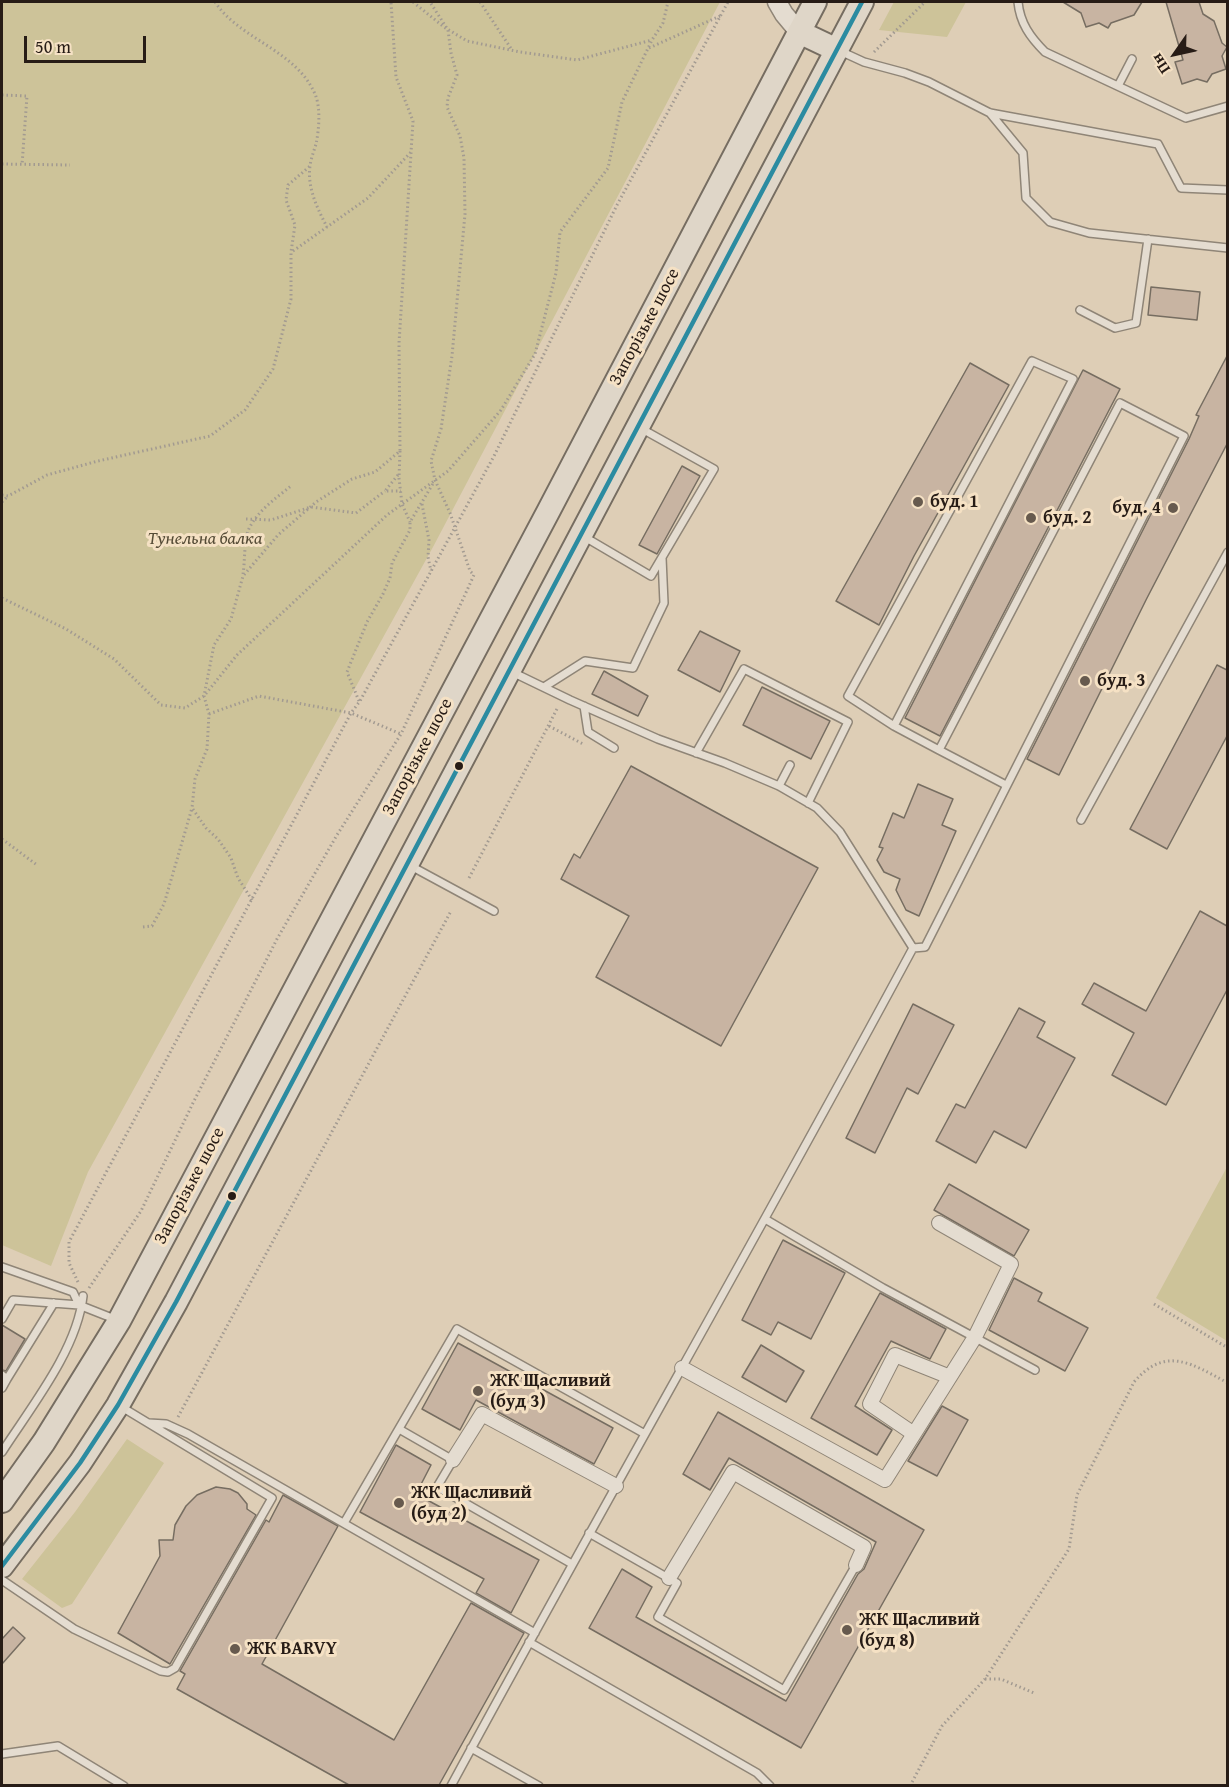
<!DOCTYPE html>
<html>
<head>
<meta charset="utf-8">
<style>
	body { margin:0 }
	#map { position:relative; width:1229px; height:1787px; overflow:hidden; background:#deceb6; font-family:"Gentium Book Plus",serif }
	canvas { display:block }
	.frame { position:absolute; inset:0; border:3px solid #271c16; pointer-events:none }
	.north { position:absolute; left:1145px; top:24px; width:60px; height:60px; -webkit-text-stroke:4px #f5e1c4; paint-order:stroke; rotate:236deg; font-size:16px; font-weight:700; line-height:24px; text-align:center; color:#271c16 }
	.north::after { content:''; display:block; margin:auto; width:21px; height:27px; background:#271c16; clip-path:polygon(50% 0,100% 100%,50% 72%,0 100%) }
	.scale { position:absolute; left:24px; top:36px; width:122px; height:27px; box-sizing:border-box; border:3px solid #271c16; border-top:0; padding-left:8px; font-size:18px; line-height:21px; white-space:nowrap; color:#271c16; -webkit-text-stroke:4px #f5e1c4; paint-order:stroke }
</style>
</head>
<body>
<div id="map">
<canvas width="1229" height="1787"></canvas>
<div class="frame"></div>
<div class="north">Пн</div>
<div class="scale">50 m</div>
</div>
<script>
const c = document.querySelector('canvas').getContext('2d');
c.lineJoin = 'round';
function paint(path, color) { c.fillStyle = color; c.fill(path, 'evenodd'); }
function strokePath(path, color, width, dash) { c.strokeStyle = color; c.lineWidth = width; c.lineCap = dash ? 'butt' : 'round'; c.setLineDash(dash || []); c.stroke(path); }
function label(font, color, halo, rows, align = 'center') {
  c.font = font + ' "Gentium Book Plus",serif'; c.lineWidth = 6; c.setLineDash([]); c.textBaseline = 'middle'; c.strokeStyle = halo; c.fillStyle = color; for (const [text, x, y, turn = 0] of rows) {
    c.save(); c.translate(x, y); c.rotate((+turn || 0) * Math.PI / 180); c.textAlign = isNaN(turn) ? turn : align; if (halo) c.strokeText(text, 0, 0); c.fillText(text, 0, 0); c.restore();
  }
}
paint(new Path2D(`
	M2,2H720L433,547L88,1172L51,1266L2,1245Z
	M894,2H966L947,37L879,30Z
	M1227,1167V1341L1156,1298Z
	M127,1439L164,1463L72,1604L62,1608L22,1579L75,1512Z`), '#cdc399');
const building = new Path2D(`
	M1063,2H1142L1134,15L1111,23L1108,28L1099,23L1086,27L1081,13Z
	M1166,2H1199L1203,14L1214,21L1222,43L1227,47L1222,56L1226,69L1212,74L1207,82L1197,79L1182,84L1175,62L1183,60Z
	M1151,287L1200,292L1197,320L1148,315Z
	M1227,356V444L1147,598L1059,775L1027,759L1189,439L1199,416L1196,415Z
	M970,363L1009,385L914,556L879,625L836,601Z
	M1083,370L1120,389L940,736L905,718Z
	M682,466L700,476L657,554L639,545Z
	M700,631L740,651L720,692L678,670Z
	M1217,665L1227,670V736L1167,849L1130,829Z
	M604,671L648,696L638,716L592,694Z
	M762,687L830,721L811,759L743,725Z
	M631,766L818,868L721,1046L596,977L629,916L561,879L574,854L580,858Z
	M918,784L953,799L942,825L956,831L919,916L906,910L896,890L900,879L884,872L877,860L883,848L879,847L893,813L904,818Z
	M1200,911L1227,926V990L1166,1105L1112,1075L1134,1033L1082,1004L1094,983L1146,1011Z
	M913,1004L954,1025L918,1094L907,1088L875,1153L846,1138Z
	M1019,1008L1045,1022L1037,1037L1075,1058L1026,1148L994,1131L976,1163L936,1141L956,1104L965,1108Z
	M949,1184L1029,1230L1014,1256L934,1210Z
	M783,1240L845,1273L811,1339L778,1322L771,1335L742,1320Z
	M1014,1278L1042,1293L1038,1301L1088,1328L1065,1371L989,1330Z
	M880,1293L946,1329L930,1359L891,1341L855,1406L892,1430L877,1455L811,1418Z
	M2,1325L25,1339L6,1371L2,1370Z
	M458,1343L613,1428L594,1464L476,1400L460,1430L422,1409Z
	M761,1345L804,1371L786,1402L742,1377Z
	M942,1406L968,1420L937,1476L908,1461Z
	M718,1412L924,1530L801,1748L589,1628L622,1569L652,1587L636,1617L786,1701L858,1574L864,1569L876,1542L729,1458L710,1490L683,1474Z
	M396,1445L431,1465L416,1494L539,1560L511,1613L476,1593L484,1579L360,1512Z
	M216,1487L230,1489L238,1493L247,1504V1509L256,1515L170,1664L118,1633L160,1556L159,1540H173L175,1525L186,1506L197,1495Z
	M283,1495L338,1526L262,1664L394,1740L471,1603L524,1633L439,1785H349L177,1689L185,1674L180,1671L266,1520L269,1522Z
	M13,1627L25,1638L2,1664V1639Z`);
paint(building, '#c8b4a2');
strokePath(building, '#766d61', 1.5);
const service = new Path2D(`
	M1018,2C1020,23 1030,37 1045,52L1186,118L1228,106
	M840,51L864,62L905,73L929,82L990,113L1158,144L1181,188L1228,190
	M1118,86L1132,59
	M990,113L1023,153L1026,198L1050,222L1089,233L1228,248
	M1080,310L1115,328L1136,323L1148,239
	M583,536L651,576L714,469L642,429
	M512,672L570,700L658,739L725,763L779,786L817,808L840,832L913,948
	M544,687L585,661L633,668L664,603L662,558
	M584,706L588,732L614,748
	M894,726L848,696L1032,361L1073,379L894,726L939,750
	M696,753L744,669L848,722L808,803
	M779,786L790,765
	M1081,820L1228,552
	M409,865L494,911
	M765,1219L883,1288L1035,1370
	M2,1267L73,1292L79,1305
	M2,1319L13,1300L79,1305L117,1320
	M2,1375L7,1379L2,1388
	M7,1379L54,1303
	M149,1423L166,1424L188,1434L535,1633
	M399,1429L453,1460L437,1487L572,1564
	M2,1452C31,1407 77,1350 83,1296
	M344,1523L457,1329L645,1434
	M589,1533L677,1583L658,1617L784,1690L856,1565
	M2,1580L74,1629L161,1671L168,1672L175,1668L272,1498L120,1406
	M529,1642L757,1773L770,1786
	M471,1748L539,1786
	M2,1754L58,1746L124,1786
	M451,1786C603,1505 762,1229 913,948L925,947L1184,436L1120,403L939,750L1006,785`);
const minor = new Path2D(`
	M682,1368L885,1480L975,1337L1011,1264L939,1223
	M914,1434L870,1404L895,1355L950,1377
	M453,1460L482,1414L616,1486
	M669,1578L733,1472L864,1547L856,1565`);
const tertiary = new Path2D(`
	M777,2L784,14L799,32`);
const primary = new Path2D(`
	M799,32L837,50
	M2,1501L44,1442L119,1321L548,512L815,2
	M2,1566L80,1463L118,1405L176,1302L862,2`);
strokePath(service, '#8f8577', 10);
strokePath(minor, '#8f8577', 16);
strokePath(tertiary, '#8f8577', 21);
strokePath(primary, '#766d61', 26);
strokePath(new Path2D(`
	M215,2C239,39 296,50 315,94C321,108 319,130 316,144C314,151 311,158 310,166C307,187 317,208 327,227
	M413,2L444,27L467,41L520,52L577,60L652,40
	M480,2L512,50
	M649,48L720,16
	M874,52L925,2
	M2,95L27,96L22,165
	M2,164L70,165
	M293,251L368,198L411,152
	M400,451L399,478L402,504L410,522
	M398,475L385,491H401
	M2,495L8,496L47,475L98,461L210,436L245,410L273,369L291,299V252L295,225L286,200L288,185L310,166
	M2,502L8,496
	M422,504L429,540L428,557L431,571
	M246,519L271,520L311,507L356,513L385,491
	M243,574C245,562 244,542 248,531C255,513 276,498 291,486
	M2,598L66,629L114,659L161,705L185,708L204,696L237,655L387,515L448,471L501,410L535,354L556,273L560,232L608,168L622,102L652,40L663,23L668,2
	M359,701L347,672L367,622L383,594L390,578L392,563L410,530V522L434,482
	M209,714L259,696L351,713L401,734
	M549,726L583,744
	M2,839L37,865
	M469,878L558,707
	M252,900L238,878L231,858L218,839L206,828L192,808L195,779L207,749L209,714L204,696L214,645L231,619L243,576L278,535L316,502L352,479L375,472L400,451L399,343L413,121L396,77L391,2
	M143,927L152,926L164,904L192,808
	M78,1282L69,1263V1242L351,713L360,701L494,456L617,205L728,2
	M89,1288L141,1211L193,1103L277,939L337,835L401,734L474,575L470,571L450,513L435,480L431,461L441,429L452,356L465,214L464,158L460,136L447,107L448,98L457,75L451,53L448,30L430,2
	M1154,1304L1228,1348
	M178,1417L451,911
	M985,1679H1001L1034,1693
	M910,1786L942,1726L985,1679L1069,1549L1077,1495L1134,1382C1166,1345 1192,1364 1228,1383`), '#a29a91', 3, [1.5, 3]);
strokePath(service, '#e4dcd0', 7);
strokePath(minor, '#e4dcd0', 14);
strokePath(tertiary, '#e4dcd0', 18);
strokePath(primary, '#dfd6c8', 22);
strokePath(new Path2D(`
	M2,1566L80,1463L118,1405L176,1302L862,2`), '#2b8ba1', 4.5);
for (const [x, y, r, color] of [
	[918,502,6,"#675a4e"],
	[1173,508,6,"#675a4e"],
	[1031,518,6,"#675a4e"],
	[1085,681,6,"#675a4e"],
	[459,766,5,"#271c16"],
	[232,1196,5,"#271c16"],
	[478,1391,6,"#675a4e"],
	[399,1503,6,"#675a4e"],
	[847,1630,6,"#675a4e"],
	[235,1649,6,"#675a4e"]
]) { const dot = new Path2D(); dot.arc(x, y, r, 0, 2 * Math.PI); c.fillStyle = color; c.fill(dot); strokePath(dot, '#f5e1c4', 2); }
label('18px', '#271c16', '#f5e1c4', [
	["Запорізьке шосе",645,327,-62],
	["Запорізьке шосе",418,757,-62],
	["Запорізьке шосе",190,1186,-62]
]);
label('bold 18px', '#271c16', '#f5e1c4', [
	["буд. 1",930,502],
	["буд. 4",1161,508,"right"],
	["буд. 2",1043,518],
	["буд. 3",1097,681],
	["ЖК Щасливий",490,1381],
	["(буд 3)",490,1402],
	["ЖК Щасливий",411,1493],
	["(буд 2)",411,1514],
	["ЖК Щасливий",859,1620],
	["(буд 8)",859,1641],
	["ЖК BARVY",247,1649]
], 'left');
label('italic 18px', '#554b36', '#f5e1c4', [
	["Тунельна балка",205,539]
]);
</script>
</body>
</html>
